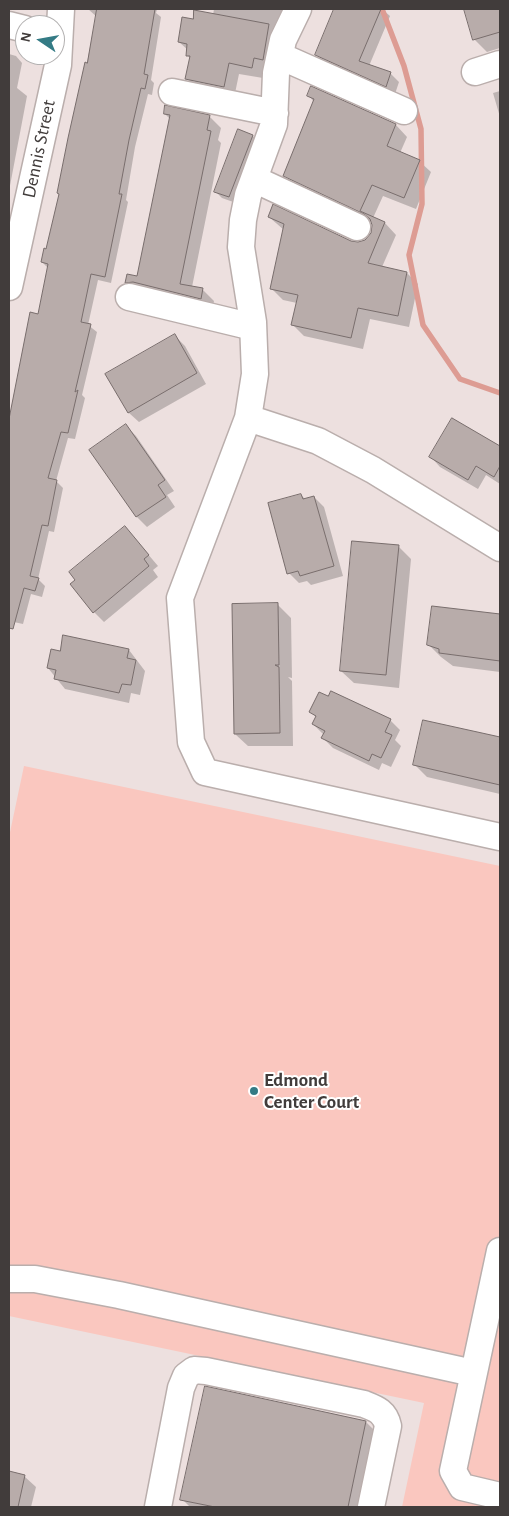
<!DOCTYPE html>
<html>
<head>
<meta charset="utf-8">
<style>
	body { margin:0 }
	#map { position:relative; width:509px; height:1516px; overflow:hidden; background:#ede0df; font-family:"Alegreya Sans",sans-serif }
	canvas { display:block }
	.frame { position:absolute; inset:0; border:10px solid #413c3b; pointer-events:none }
	.north { position:absolute; left:15px; top:15px; width:50px; height:50px; box-sizing:border-box; background:#fff; border:1px solid #b3b1b1; border-radius:50%; rotate:282deg; font-size:14px; font-weight:700; line-height:20px; text-align:center; color:#413c3b }
	.north::after { content:''; display:block; margin:auto; width:18px; height:22px; background:#347b85; clip-path:polygon(50% 0,100% 100%,50% 72%,0 100%) }
</style>
</head>
<body>
<div id="map">
<canvas width="509" height="1516"></canvas>
<div class="frame"></div>
<div class="north">N</div>
</div>
<script>
const c = document.querySelector('canvas').getContext('2d');
c.lineJoin = 'round';
function paint(path, color) { c.fillStyle = color; c.fill(path, 'evenodd'); }
function strokePath(path, color, width, dash) { c.strokeStyle = color; c.lineWidth = width; c.lineCap = dash ? 'butt' : 'round'; c.setLineDash(dash || []); c.stroke(path); }
function label(font, color, halo, rows, align = 'center') {
  c.font = font + ' "Alegreya Sans",sans-serif'; c.lineWidth = 4; c.setLineDash([]); c.textBaseline = 'middle'; c.strokeStyle = halo; c.fillStyle = color; for (const [text, x, y, turn = 0] of rows) {
    c.save(); c.translate(x, y); c.rotate((+turn || 0) * Math.PI / 180); c.textAlign = isNaN(turn) ? turn : align; if (halo) c.strokeText(text, 0, 0); c.fillText(text, 0, 0); c.restore();
  }
}
paint(new Path2D(`
	M24,766L500,866V1507H402L424,1403L9,1316V837Z`), '#fac7bf');
paint(new Path2D(`
	M88,9H157L156,13L161,17L151,80L154,83L152,95L148,94L135,147L126,200L128,202L111,283L98,280L88,325L97,332L82,395L85,398L75,439L68,438L56,481L63,488L54,532L49,531L38,579L45,586L42,597L31,594L23,624L9,621V432L39,315L49,269L42,262L47,250L88,64L97,17Z
	M214,9H301L263,78L239,74L234,98L198,90L187,79L191,59L187,55L188,50L179,42L194,20L213,15Z
	M336,9H382L390,16L369,66L390,73L399,82L395,94L325,63L316,55Z
	M465,9H500V48L487,52L474,39Z
	M9,54L16,56L22,63L17,88L27,96L9,191Z
	M312,88L396,125L407,137L400,153L419,161L431,172L416,209L383,196L373,218L385,223L396,235L382,267L407,273L418,284L409,327L370,319L363,349L304,336L292,324L297,303L283,300L272,289L284,230L269,217L358,243L366,241L372,233V223L296,187L285,176L314,102L309,96Z
	M500,91V117L493,93Z
	M165,114L209,116L221,128L218,140L221,143L192,287L202,289L214,301L212,310L138,293L126,282L138,277L170,119Z
	M239,131L253,136L259,143L236,203L222,198L215,191Z
	M175,336L185,346L206,384L139,422L129,413Z
	M452,419L500,448V484L486,475L478,489L440,467L431,457Z
	M126,426L136,436L174,491L167,495L175,507L147,527L137,517L91,450Z
	M301,495L305,499L314,497L324,507L343,576L311,585L307,581L299,583L289,573Z
	M125,527L158,566L153,570L158,577L104,622L94,612Z
	M398,546L411,559L399,688L354,683L341,671Z
	M278,605L291,618L292,678L288,677L292,681L293,746H248L235,734Z
	M433,607L500,616V672L453,666L441,657L428,644Z
	M129,650L145,671L140,695L131,693L129,703L65,689L48,668Z
	M329,698L390,720L400,730L395,740L401,746L391,767L382,763L379,770L333,748L323,738V734L313,724L317,718L311,712Z
	M424,721L500,739V794L427,777L415,765Z
	M366,1422L379,1435L363,1507H190L182,1499Z
	M9,1472L24,1476L36,1487L31,1507H9Z`), '#0003');
strokePath(new Path2D(`
	M382,9L404,66L421,129L422,204L409,255L423,325L460,379L500,393`), '#dd9c93', 5.5);
const building = new Path2D(`
	M97,9H155L144,74L148,75L145,89L141,88L129,140L119,194H122L105,277L91,274L81,322L91,324L75,392L78,390L68,433L61,432L48,478L57,480L48,526L42,525L30,576L39,578L35,591L24,588L13,629L9,628V419L30,312L38,314L48,264L41,262L44,248L46,249L59,194L57,193L68,138L85,62L87,63Z
	M334,9H381L359,61L391,72L386,87L315,55Z
	M464,9H500V32L473,40Z
	M194,10L269,24L263,60L254,58L252,68L229,63L224,87L185,79L190,56H186L187,44L178,42L182,17L193,19Z
	M311,86L396,124L387,146L420,160L404,198L372,185L360,211L385,222L368,263L407,272L398,316L358,308L351,338L291,325L298,295L270,289L284,224L268,217L273,204L351,241L358,242L365,240L371,233L372,225L370,219L364,214L283,176L314,99L307,96Z
	M165,105L210,115L207,130L211,131L180,284L203,288L201,299L133,282L125,283L127,274L137,276L170,115L164,114Z
	M238,129L253,135L229,197L214,192Z
	M175,334L197,373L128,413L105,374Z
	M452,418L500,446V466L494,477L476,466L468,480L429,457Z
	M126,424L165,480L158,485L166,497L136,517L89,450Z
	M301,494L303,499L314,496L334,566L300,576L298,571L287,574L268,503Z
	M125,526L149,555L144,559L149,566L93,613L70,584L75,580L69,572Z
	M352,541L399,545L386,675L340,671Z
	M278,603L279,665H275L279,667L280,733L234,734L232,604Z
	M432,606L500,614V661L439,653V649L427,645Z
	M63,635L129,649L127,658L136,660L131,685L122,684L119,693L54,679L56,670L47,668L51,649L60,651Z
	M331,691L391,719L385,732L392,735L381,758L372,754L369,761L321,738L325,731L312,724L316,716L309,712L319,692L328,696Z
	M423,720L500,737V785L413,765Z
	M205,1386L366,1421L348,1507H215L180,1500Z
	M9,1471L25,1475L18,1507H9Z`);
paint(building, '#b8acaa');
strokePath(building, '#786d6c', 1);
const minor = new Path2D(`
	M298,9L283,40L276,73L274,124L248,195L243,220L241,247L253,322L255,374L248,418L318,441L373,470L500,548
	M9,25L25,29
	M280,56L404,111
	M475,72L500,64
	M172,92L275,113
	M254,179L357,227
	M9,287L58,65L61,9
	M129,297L253,327
	M248,418L180,598L191,742L205,772L500,837
	M500,1251L453,1471L462,1487L500,1496
	M9,1279H35L119,1295L473,1373
	M158,1507L181,1388L186,1376L194,1370L206,1371L364,1404C377,1409 385,1412 388,1426L371,1507`);
strokePath(minor, '#baaeac', 29);
strokePath(minor, '#fff', 26);
for (const [x, y, r, color] of [
	[254,1091,5,"#347b85"]
]) { const dot = new Path2D(); dot.arc(x, y, r, 0, 2 * Math.PI); c.fillStyle = color; c.fill(dot); strokePath(dot, '#fff', 2); }
label('19px', '#413c3b', '#fff', [
	["Dennis Street",39,149,-78]
]);
label('bold 19px', '#413c3b', '#fff', [
	["Edmond",264,1080],
	["Center Court",264,1102]
], 'left');
</script>
</body>
</html>
